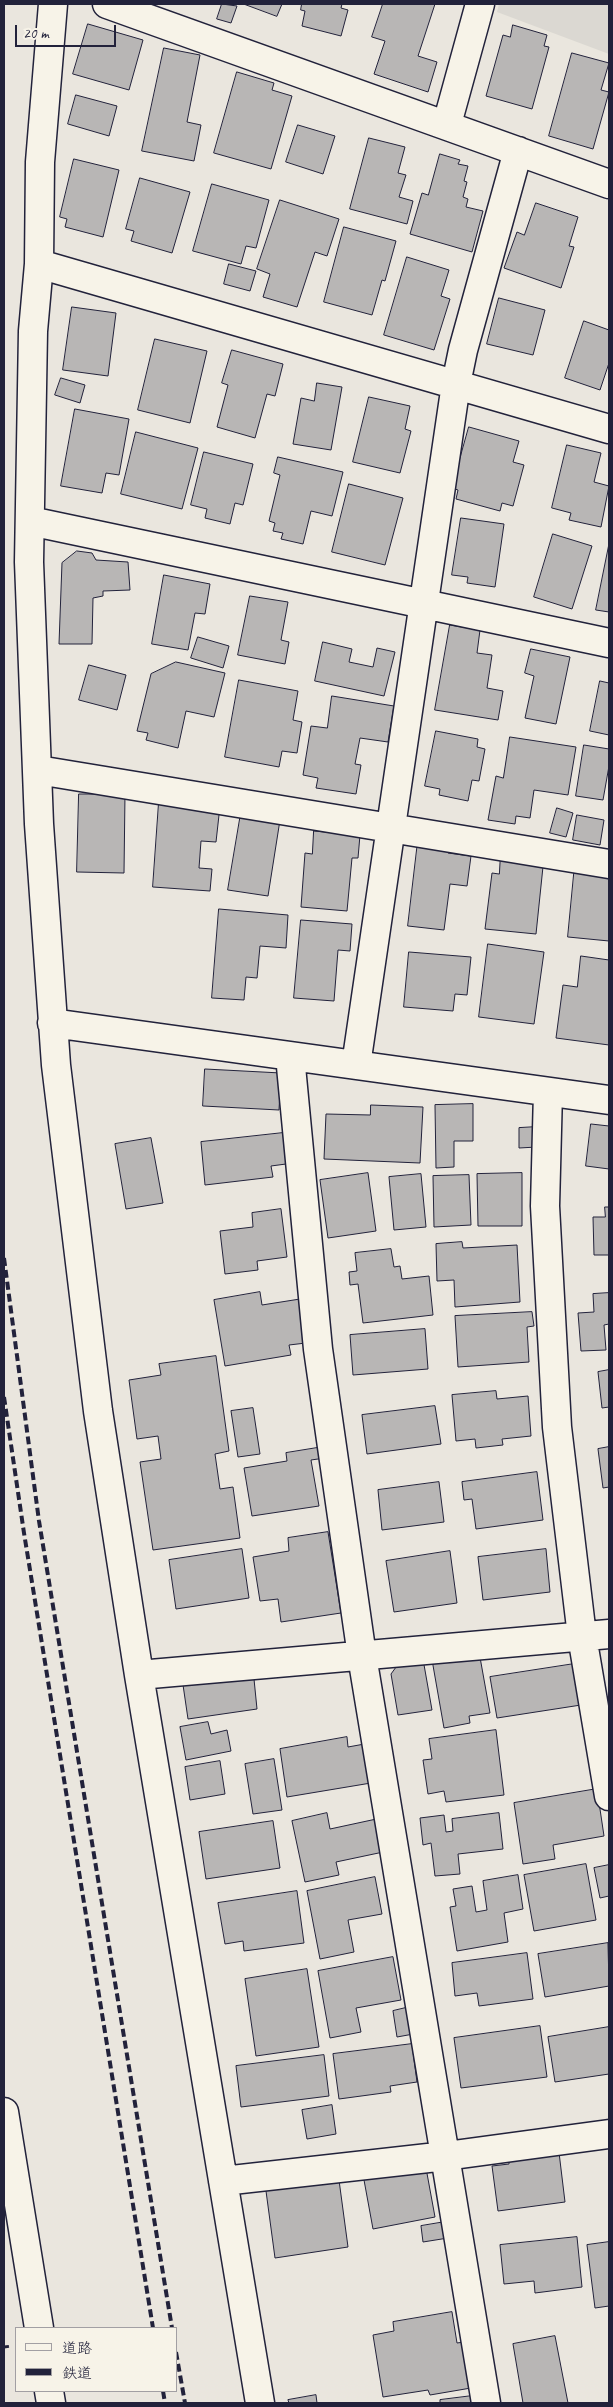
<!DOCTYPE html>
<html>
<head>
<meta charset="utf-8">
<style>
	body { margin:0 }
	#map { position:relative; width:613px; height:2407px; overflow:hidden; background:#eae6de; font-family:Caveat,"Klee One",sans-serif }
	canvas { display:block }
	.frame { position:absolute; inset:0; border:5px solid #22223b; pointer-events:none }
	.legend { position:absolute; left:15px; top:2327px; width:162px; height:65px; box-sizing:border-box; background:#f7f3e8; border:1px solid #a29fa3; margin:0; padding:6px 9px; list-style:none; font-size:15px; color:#22223b }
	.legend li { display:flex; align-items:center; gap:10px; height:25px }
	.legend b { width:25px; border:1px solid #a29fa3 }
	.scale { position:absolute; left:15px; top:25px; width:101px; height:22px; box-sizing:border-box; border:2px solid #22223b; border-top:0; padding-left:6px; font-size:15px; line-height:18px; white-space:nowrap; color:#22223b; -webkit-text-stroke:4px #f7f3e8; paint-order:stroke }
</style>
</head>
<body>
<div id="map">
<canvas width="613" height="2407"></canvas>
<div class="frame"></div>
<ul class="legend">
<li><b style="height:6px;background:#f7f3e8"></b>道路</li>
<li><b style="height:6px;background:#22223b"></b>鉄道</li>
</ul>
<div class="scale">20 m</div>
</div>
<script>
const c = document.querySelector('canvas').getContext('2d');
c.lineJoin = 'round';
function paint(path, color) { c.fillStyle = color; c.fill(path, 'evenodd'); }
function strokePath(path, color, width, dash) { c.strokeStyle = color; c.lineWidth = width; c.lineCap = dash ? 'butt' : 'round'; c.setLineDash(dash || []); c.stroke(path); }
paint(new Path2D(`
	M499,4H609V54L497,12Z`), '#dbd8d2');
const building = new Path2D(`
	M222,4L237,6L231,23L217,19Z
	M244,4H282L277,16Z
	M302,4H342L341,8L348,10L341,36L302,26L305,11L301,10Z
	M383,4H435L418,56L437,62L428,92L374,74L385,41L372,37Z
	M88,24L143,40L129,90L73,74Z
	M513,25L547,35L544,46L549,47L532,109L486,96L503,35L510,37Z
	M164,48L200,55L187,122L201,125L194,161L142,151Z
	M572,53L609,63L601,90L609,92L593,149L549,136Z
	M237,72L274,83L272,90L292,96L271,169L214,153Z
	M76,95L117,106L109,136L68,124Z
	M298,125L335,136L323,174L286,162Z
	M369,138L405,147L398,173L406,175L399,197L413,201L407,224L350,209Z
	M440,154L460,160L458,164L468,166L464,181L467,182L463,197L468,199L466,207L483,211L472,252L410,234L422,193L428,195Z
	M74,159L119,170L103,237L65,227L67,219L60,217Z
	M140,178L190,192L172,253L131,241L134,231L126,229Z
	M212,184L269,200L256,248L246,246L241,264L193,251Z
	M280,200L339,219L327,256L315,252L297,307L263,297L270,274L257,269Z
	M536,203L578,217L569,246L574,247L561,288L504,268L517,232L524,235Z
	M344,227L396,241L385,281L382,280L372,315L324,302Z
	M407,257L449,270L441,296L450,299L434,350L384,335Z
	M229,264L256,271L250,291L224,284Z
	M499,298L545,310L533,355L487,344Z
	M72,307L116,313L108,376L63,370Z
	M584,321L609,330V363L600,390L565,378Z
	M155,339L207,351L190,423L138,410Z
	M232,350L283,364L275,396L267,394L255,438L217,427L228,385L222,383Z
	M61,378L85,385L80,403L55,395Z
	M317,383L342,387L331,450L293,444L301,398L314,401Z
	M369,397L410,406L405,429L411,431L400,473L353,462Z
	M75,409L129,419L119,475L106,473L102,493L61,486Z
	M469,427L519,441L513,462L524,465L513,506L502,503L500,511L456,499L458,490L452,488Z
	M136,432L198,448L182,509L121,494Z
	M567,445L601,453L594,482L609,486L601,527L569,520L571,513L552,508Z
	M204,452L253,464L243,505L235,503L230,524L205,518L207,509L191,505Z
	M278,457L343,472L332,516L311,511L303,544L281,539L283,533L273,531L275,523L269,521L280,475L274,473Z
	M349,484L403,498L385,565L332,552Z
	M461,518L504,524L495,587L467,583L468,577L452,575Z
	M553,534L592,546L572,609L534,597Z
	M609,544V612L596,610Z
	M77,551L92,553L96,560L128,562L130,590L103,591V596L93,598L92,644H59L62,563Z
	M164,575L210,584L205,614L195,613L188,650L152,644Z
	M250,596L288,602L281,640L289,642L285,664L238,655Z
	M450,625L480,630L477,653L492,655L487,688L503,691L498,720L435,710Z
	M198,637L229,646L223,668L191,658Z
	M323,642L352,649L349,662L373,667L377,648L395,652L384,696L315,681Z
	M531,649L570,657L556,724L525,718L534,676L525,673Z
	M176,662L225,673L214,717L186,711L178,748L146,740L148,733L137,731L151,674Z
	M89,665L126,675L117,710L79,700Z
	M239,680L298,691L293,720L302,722L297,753L282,751L279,767L225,757Z
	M600,681L609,683V735L590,731Z
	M332,696L394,706L388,742L360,738L355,764L361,765L356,794L316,788L318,778L303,775L311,726L327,728Z
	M436,731L478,739L477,747L485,749L479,781L472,780L468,801L439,795L440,789L425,786Z
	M510,737L576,747L568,795L534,790L530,818L516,816L515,824L488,820L496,776L503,778Z
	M584,745L609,749V766L603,800L576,796Z
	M79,794H125L124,873L77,872Z
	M159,802L220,806L216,842L201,841L199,868L212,869L210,891L153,887Z
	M557,808L573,813L566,837L550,833Z
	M241,813L280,820L268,896L228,890Z
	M577,815L604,820L600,845L573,840Z
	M314,831L360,835L358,858H352L347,911L301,907L305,853L312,854Z
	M418,841L449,844L448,853L471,856L467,886L450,884L444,930L408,926Z
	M501,852L544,857L536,934L485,929L492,873L499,874Z
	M575,864L609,866V941L568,937Z
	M219,909L288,915L286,948L260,946L257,978L246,977L244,1000L212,998Z
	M301,920L352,924L350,951L338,950L334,1001L294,998Z
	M488,944L544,952L534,1024L479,1017Z
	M409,952L471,957L467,995L455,994L453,1011L404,1007Z
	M581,956L609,960V1045L556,1038L563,985L577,987Z
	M205,1069L281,1073L279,1110L203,1106Z
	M473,1104V1141H454V1167L436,1168L435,1105Z
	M371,1105L423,1107L420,1163L324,1159L326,1114L370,1115Z
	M591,1124L609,1126V1169L586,1166Z
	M537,1127V1147L519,1148V1128Z
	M283,1133L286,1164L271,1166L273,1177L205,1185L201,1142Z
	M151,1138L163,1203L126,1209L115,1144Z
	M368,1173L376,1231L328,1238L320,1180Z
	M522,1173V1226H478L477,1174Z
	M421,1174L426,1227L394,1230L389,1177Z
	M469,1175L471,1225L434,1227L433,1176Z
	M605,1207H609V1255H594L593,1217H605Z
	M281,1209L287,1257L257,1261L258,1270L225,1274L220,1231L253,1227L252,1213Z
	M462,1242L463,1248L517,1245L520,1302L455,1307L454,1280L437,1281L436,1244Z
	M391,1249L394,1267L400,1266L402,1279L429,1276L433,1315L363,1323L358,1284L350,1285L349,1272L357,1271L355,1253Z
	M260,1292L262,1305L300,1299L306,1343L289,1345L291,1355L225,1366L214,1300Z
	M609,1293V1324L604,1325L606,1350L581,1351L578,1313L594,1312L593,1294Z
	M532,1312L534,1326L527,1327L529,1362L458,1367L455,1316Z
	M425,1329L428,1369L353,1375L350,1335Z
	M216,1356L229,1451L215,1454L220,1489L233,1487L240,1538L153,1550L140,1462L161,1459L158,1436L137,1439L129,1380L161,1375L159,1364Z
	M609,1370V1407L602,1408L598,1372Z
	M496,1391L497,1399L528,1396L531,1436L502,1439L503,1445L476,1448L475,1439L456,1441L452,1395Z
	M435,1406L441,1444L367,1454L362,1415Z
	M253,1408L260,1454L238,1457L231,1411Z
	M323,1447L325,1458L311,1460L319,1506L252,1516L244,1468L287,1461L286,1453Z
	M609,1447V1487L603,1488L598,1449Z
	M537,1472L543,1520L476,1529L472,1499L464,1500L462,1482Z
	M439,1482L444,1522L382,1530L378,1490Z
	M328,1532L341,1613L281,1622L278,1599L260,1601L253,1557L289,1551L288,1538Z
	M242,1549L249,1598L176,1609L169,1560Z
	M546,1549L550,1592L483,1600L478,1557Z
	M450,1551L457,1603L394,1612L386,1561Z
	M478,1646L490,1713L469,1716L470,1723L444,1728L431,1654Z
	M423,1659L432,1710L398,1715L391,1674L399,1663Z
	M574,1664L581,1705L497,1718L490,1677Z
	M253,1669L257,1709L188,1719L182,1678Z
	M208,1722L211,1734L227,1730L231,1751L186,1760L180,1727Z
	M496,1730L504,1795L446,1802L444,1791L428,1794L423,1760L432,1759L429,1739Z
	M347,1737L348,1747L370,1743L377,1782L287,1797L280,1749Z
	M274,1759L282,1810L253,1814L245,1764Z
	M220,1761L225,1794L190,1800L185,1767Z
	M597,1789L604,1836L553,1845L555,1859L523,1864L514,1803Z
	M327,1813L330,1829L381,1818L388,1851L336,1862L339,1875L305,1882L292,1821Z
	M499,1813L503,1849L458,1854L460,1874L435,1876L431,1843L423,1845L420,1818L444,1815L446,1832L453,1831L452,1819Z
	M273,1821L280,1868L206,1879L199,1832Z
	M586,1864L596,1920L534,1931L524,1875Z
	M609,1865V1896L600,1898L594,1868Z
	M518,1875L523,1909L504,1913L508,1942L457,1951L450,1907L456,1906L453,1889L472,1886L476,1912L487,1910L483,1881Z
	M375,1877L382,1914L348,1920L354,1952L320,1959L307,1891Z
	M297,1891L304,1943L244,1951L243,1941L225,1944L218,1903Z
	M608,1943L609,1986L545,1997L538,1954Z
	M527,1953L533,1999L479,2006L477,1993L455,1996L452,1963Z
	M393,1957L401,2000L356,2008L361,2032L330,2038L318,1971Z
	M307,1969L319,2047L256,2056L245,1979Z
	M414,2006L419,2033L397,2037L393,2011Z
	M540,2026L547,2077L461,2088L454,2038Z
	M609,2027V2074L555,2082L548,2037Z
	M412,2044L417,2082L390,2086L391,2092L339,2099L333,2054Z
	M324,2055L329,2096L241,2107L236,2066Z
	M332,2105L336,2134L307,2139L302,2110Z
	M558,2144L565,2202L498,2211L492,2166L509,2164V2157Z
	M426,2168L435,2217L373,2229L364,2180Z
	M339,2180L348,2247L275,2258L266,2191Z
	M445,2222L448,2238L423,2242L421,2226Z
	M577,2237L582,2287L535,2293L534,2281L504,2284L500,2245Z
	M609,2242V2306L595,2308L587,2245Z
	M452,2312L457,2343L464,2342L471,2388L430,2395L428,2390L383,2397L373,2335L394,2331L393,2322Z
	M555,2336L568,2403H523L513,2344Z
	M316,2395L317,2403H289L288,2400Z
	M472,2396L473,2403H440V2400Z`);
paint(building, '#b8b6b5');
strokePath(building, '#22223b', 1);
const minor = new Path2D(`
	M53,4L40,162L39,264L33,331L29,562L39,824L56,1065L98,1411L139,1675L260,2403
	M107,4L609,184
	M447,124L480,4
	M39,264L609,429
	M30,521L609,643
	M38,770L609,864
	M52,1023L609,1100
	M290,1056L318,1349L362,1656L486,2403
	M356,1065L456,384L463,350L518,151
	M548,1092L545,1206L557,1427L582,1636L609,1796
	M139,1675L609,1634
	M223,2181L446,2156L609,2134`);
const major = new Path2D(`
	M4,2112L39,2328
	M49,2391L51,2403`);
strokePath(minor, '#22223b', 31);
strokePath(major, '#22223b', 31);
strokePath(new Path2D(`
	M4,2347L12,2346`), '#22223b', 3, [5, 4]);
strokePath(minor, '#f7f3e8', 28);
strokePath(major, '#f7f3e8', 28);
strokePath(new Path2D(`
	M4,1258L39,1521L172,2328
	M4,1397L24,1533L153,2328
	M176,2352L185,2403
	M163,2391L165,2403`), '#22223b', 4, [8, 4]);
</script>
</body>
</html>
